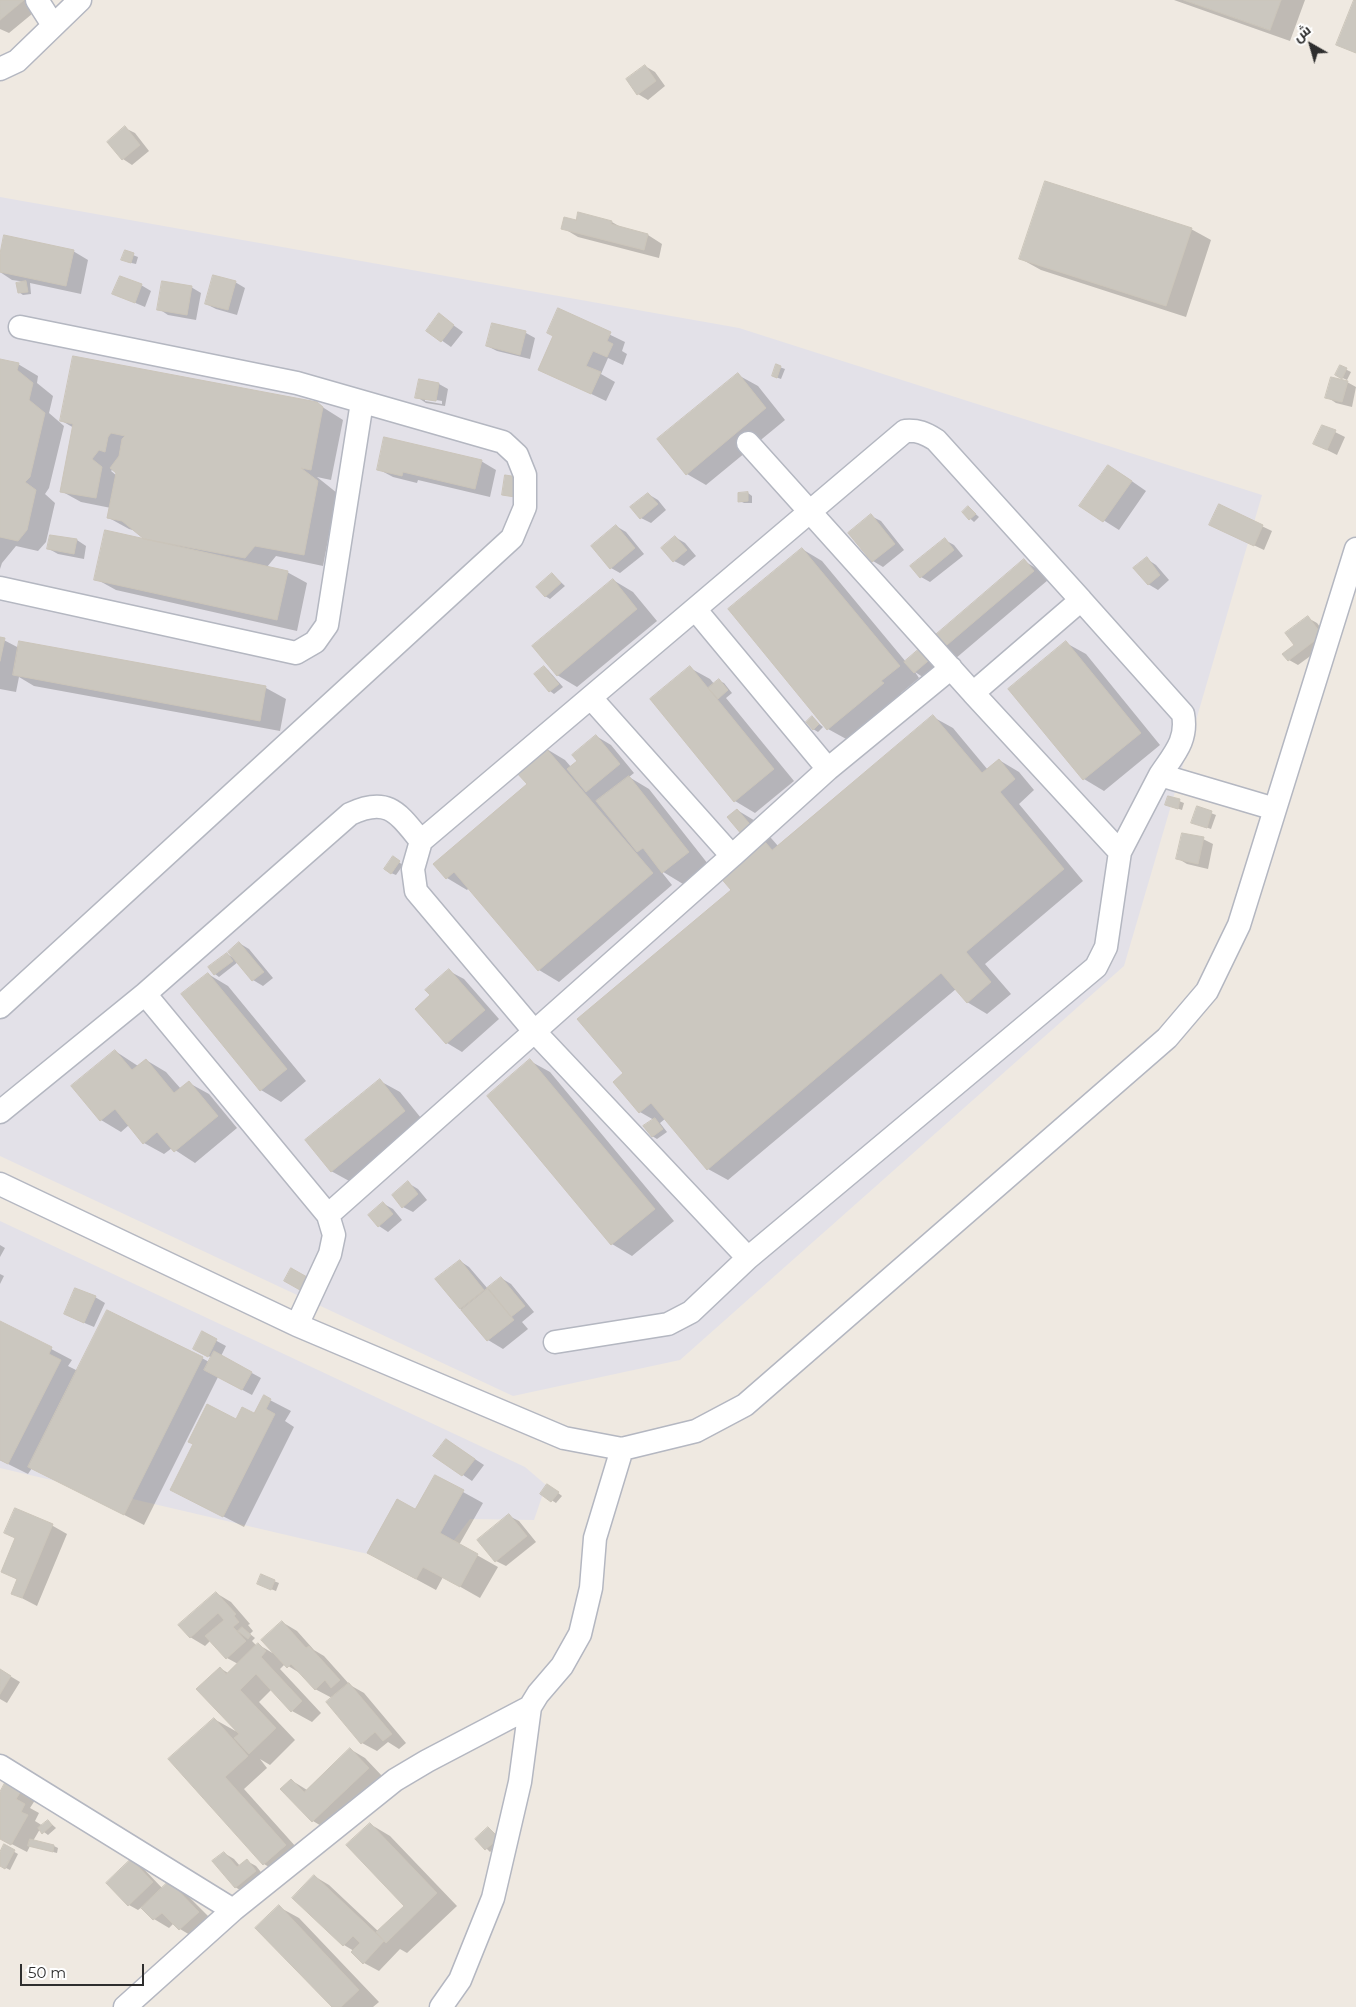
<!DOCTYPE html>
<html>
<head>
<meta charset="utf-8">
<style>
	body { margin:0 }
	#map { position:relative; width:1356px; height:2007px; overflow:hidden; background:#efe9e1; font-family:Montserrat,Cairo,sans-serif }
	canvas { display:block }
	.north { position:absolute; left:1286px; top:20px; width:50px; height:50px; -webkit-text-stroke:4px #fff; paint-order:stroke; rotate:322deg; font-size:14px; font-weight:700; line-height:20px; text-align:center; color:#2e2e2e }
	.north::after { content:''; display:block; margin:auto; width:18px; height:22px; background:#2e2e2e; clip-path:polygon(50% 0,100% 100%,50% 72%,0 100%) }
	.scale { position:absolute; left:20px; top:1964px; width:124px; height:22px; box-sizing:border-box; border:2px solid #2e2e2e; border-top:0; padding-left:6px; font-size:15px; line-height:18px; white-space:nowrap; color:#2e2e2e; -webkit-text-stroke:4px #fff; paint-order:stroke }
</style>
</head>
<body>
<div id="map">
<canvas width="1356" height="2007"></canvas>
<div class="north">ش</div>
<div class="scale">50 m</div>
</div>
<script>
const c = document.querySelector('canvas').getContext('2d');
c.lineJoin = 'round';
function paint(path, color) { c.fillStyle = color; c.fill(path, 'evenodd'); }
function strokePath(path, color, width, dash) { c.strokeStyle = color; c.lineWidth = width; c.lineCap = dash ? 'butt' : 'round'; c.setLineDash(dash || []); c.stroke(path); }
paint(new Path2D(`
	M0,197L739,328L1262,495L1124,966L680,1360L513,1396L0,1156Z
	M0,1221L525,1467L546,1485L534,1520L470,1519L432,1569L0,1468Z`), '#e3e1e8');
paint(new Path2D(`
	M0,0H30L38,9L9,33L0,29Z
	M1174,0H1305L1290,41Z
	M645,66L655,72L665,86L648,100L638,94Z
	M125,128L135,133L149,151L132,165L123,159Z
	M579,214L612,222L624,229L648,235L662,244L659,258L578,237L563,228L577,221Z
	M1191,229L1211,240L1186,317L1041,270L1021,259Z
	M73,251L88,260L81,294L30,283L31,294L23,295L19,292L26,282L12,280L0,272V260Z
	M125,252L138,257L136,264L127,262Z
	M235,282L245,288L237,315L216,309L206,304Z
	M141,285L151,291L145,307L114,294Z
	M191,287L201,293L196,320L168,315L159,309Z
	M559,310L625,342L622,351L627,354L623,365L608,358L601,374L615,382L606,401L539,369L554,336Z
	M439,315L463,332L451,347L427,330Z
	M526,333L535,338L530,359L497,351L487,346Z
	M0,360L18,364L38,376L37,383L53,396L49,413L64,426L49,488L45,494L55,503L46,542L38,551L16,546L2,563L0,569Z
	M777,366L785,369L781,379L773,376Z
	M1341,367L1351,372L1347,380L1336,375Z
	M738,375L758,386L785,420L706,485L687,474Z
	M1347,382L1356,387L1352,407L1336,403L1327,397Z
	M439,384L448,389L445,406L426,403L417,397ZM425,398L442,401V404L425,401Z
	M316,403L343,420L331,480L317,477L337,493L323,566L276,556L267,567L287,572L307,583L297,631L116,590L96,579L149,541L136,531L129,529L109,518L111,508L81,502L61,491L74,428L62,421ZM113,469L117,472V476L111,471Z
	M1335,432L1345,437L1337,455L1315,444Z
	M481,461L496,470L490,497L418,480L417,483L393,477L378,469Z
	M1123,475L1146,491L1119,530L1081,506Z
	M748,493L752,496V503H744L740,501Z
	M648,494L658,500L666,510L651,523L641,518Z
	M1220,506L1272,531L1264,550L1211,525Z
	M968,507L979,517L974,522L963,512Z
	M871,516L881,521L904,550L883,567L873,561L850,533Z
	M616,526L626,532L644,554L620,573L611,568Z
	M675,537L685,543L696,556L684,566L674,561Z
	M77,540L86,546L84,559L58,554L49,549Z
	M945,540L954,545L963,556L930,582L921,577Z
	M802,549L822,561L906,662L1024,561L1039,570L1048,580L929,681L915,672L919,678L901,693L903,695L848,740L828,729Z
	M1147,559L1156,565L1169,580L1158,590L1148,584Z
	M553,575L565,586L550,599L545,596Z
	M613,580L633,592L657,621L577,687L557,675Z
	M1308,618L1317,623L1331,641L1298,665L1289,660Z
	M0,638L19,648L20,642L266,688L286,699L280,731L34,686L19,677L16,692L0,689Z
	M1066,643L1086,654L1160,745L1104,791L1084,779Z
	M544,667L548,670L563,687L554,694L550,691L536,674Z
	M690,668L710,679L715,685L719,681L724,683L732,693L726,698L794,781L755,813L735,801Z
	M933,717L953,728L988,770L999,760L1019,772L1034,790L1019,804L1083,881L985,964L1011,994L987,1014L967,1002L956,989L728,1180L708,1169L666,1118L660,1123L667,1132L657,1139L652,1136L654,1120L640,1112L625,1073L732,890L755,848L737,810L757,822L778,846Z
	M812,718L823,727L818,732L813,729Z
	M596,736L611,745L634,773L629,777L649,789L708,864L683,884L660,870L672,885L559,982L539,970L469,888L467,890L447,878L435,864L528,784L545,748L565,760L571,767L578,761Z
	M1169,797L1184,803L1182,810L1167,805Z
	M1198,808L1216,815L1211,829L1197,824Z
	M1203,839L1213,844L1208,869L1187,864L1177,858Z
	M397,861L403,865L396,875L391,873Z
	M239,943L249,949L273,978L263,986L253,980L238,962L219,977L215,974L227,954L235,959Z
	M449,971L464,979L499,1019L462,1052L447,1043L432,996Z
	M208,974L228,986L306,1081L281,1102L261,1090L183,994Z
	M115,1051L138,1066L146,1060L166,1072L181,1089L189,1083L209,1094L237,1128L195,1163L172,1148L164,1154L144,1143L129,1125L121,1132L101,1120L73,1087Z
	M530,1061L550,1072L674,1221L632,1256L612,1244Z
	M380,1081L400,1092L425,1123L351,1182L331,1171Z
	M408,1183L418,1189L427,1200L413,1212L403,1207Z
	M384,1204L393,1209L402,1220L388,1232L379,1226Z
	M0,1245L5,1248L0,1257Z
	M460,1261L469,1267L488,1289L501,1278L511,1284L534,1312L522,1322L528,1329L503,1349L488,1340L460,1308Z
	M0,1274L4,1276L0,1284Z
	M95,1297L105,1303L94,1327L75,1319Z
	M0,1322L72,1360L68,1366L78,1371L202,1358L209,1362L212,1358L195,1348L202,1333L226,1346L221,1356L261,1378L252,1395L218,1377L144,1525L32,1468L28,1474L0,1460Z
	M264,1397L291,1411L285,1421L294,1427L244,1527L172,1490L237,1420L255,1414Z
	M446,1440L484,1465L472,1481L435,1456Z
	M552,1488L562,1496L556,1503L542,1494Z
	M463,1492L483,1503L459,1545L498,1567L480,1598L443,1577L436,1590L388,1564L416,1511Z
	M15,1510L53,1526L67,1534L37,1606L12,1593L18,1580L2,1571L16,1539Z
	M509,1516L519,1521L536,1542L506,1566L496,1561Z
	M261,1576L279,1583L276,1591L263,1586Z
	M216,1593L231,1602L250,1624L248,1625L253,1631L250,1634L255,1638L252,1641L257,1646L259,1645L276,1655L282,1622L297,1631L314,1650L324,1656L350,1685L364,1693L406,1743L399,1749L388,1742L377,1751L362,1743L332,1698L315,1689L303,1675L285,1664L280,1669L321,1713L312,1722L292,1711L272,1689L259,1702L295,1740L270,1765L260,1759L267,1768L244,1789L305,1857L284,1876L264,1864L170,1759L214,1719L239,1733L220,1668L228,1673L238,1664L227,1658L211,1640L205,1646L190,1637Z
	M0,1670L20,1682L7,1703L0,1699Z
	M350,1749L365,1758L383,1777L328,1830L313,1821L282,1789L291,1780L307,1790Z
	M7,1781L37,1797L30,1808L39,1813L35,1821L43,1826L48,1821L56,1828L48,1835L40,1829L33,1841L54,1846L58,1848L57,1853L30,1846L27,1852L0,1838V1794Z
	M370,1824L390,1836L457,1906L407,1953L400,1949L379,1971L364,1963L354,1951L344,1945L294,1898L314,1876L329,1885L379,1932L406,1906Z
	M488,1829L502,1841L490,1852L477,1839Z
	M4,1846L18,1854L10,1870L0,1865V1855Z
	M224,1853L234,1859L240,1866L247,1861L256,1866L265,1877L245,1893L235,1887Z
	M131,1860L141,1866L163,1889L169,1883L184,1892L213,1921L195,1938L180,1929L174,1923L169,1928L154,1919L142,1907L138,1910L129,1905Z
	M279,1907L299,1918L379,2002L373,2007H334Z`), '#0003');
const building = new Path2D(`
	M0,0H24L0,20Z
	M1184,0H1281L1270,30Z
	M1354,0H1356V53L1336,45Z
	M645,65L656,81L637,95L626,79Z
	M125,126L140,145L122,160L107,142Z
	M1045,181L1192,228L1166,306L1019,259Z
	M578,212L612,221L611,224L648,234L644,250L561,229L564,217L576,220Z
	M4,235L74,250L66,286L0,272V254Z
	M125,250L134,253L131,263L121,260Z
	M213,275L236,281L228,310L205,304Z
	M120,276L142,284L135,303L112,294Z
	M26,281L28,292L18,293L16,283Z
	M162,281L192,286L187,315L157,310Z
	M558,308L611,332L607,341L613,344L607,357L593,351L586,366L601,372L591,394L538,370L553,336L547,333Z
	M439,313L454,325L441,342L426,331Z
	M492,323L526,331L520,355L486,346Z
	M73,356L317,402L323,407L311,470L301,468L318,481L304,555L255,546L245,558L144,539L122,521L107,518L116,473L110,468L119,456L122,439L125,436L111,433L108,437L105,452L99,450L92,459L102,467L96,498L60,492L73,424L60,421Z
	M0,359L19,363L17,370L33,383L29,400L45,413L30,477L25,482L36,490L27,530L18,541L0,537Z
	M776,364L781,366L777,378L772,376Z
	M1340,365L1347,368L1342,379L1335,375Z
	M738,373L766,408L686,475L657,439Z
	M1331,377L1348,381L1342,402L1325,398Z
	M419,379L439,383L436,401L415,398Z
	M1322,425L1336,430L1327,450L1313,444Z
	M384,437L482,460L475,489L403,472L402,476L377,470Z
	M1108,465L1132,481L1103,522L1079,506Z
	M505,475L518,477L515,497L502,495Z
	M748,492V501L738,502V493Z
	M648,493L658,504L640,519L630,507Z
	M1219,504L1263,525L1254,546L1209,525Z
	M968,506L976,514L969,520L962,512Z
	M871,514L895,544L872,562L848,533Z
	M616,525L635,548L610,569L591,546Z
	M105,530L288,571L277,620L94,580Z
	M50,535L77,539L74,554L47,549Z
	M675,536L687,550L673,562L661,548Z
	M945,538L954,550L920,578L910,566Z
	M802,548L900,666L881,681L884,683L827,730L728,609Z
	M1147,557L1160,575L1148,585L1133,568Z
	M1024,559L1034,571L914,673L904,662Z
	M552,573L561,583L545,597L536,587Z
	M613,579L637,609L557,676L532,646Z
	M1308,616L1322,635L1288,661L1282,654L1294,645L1285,633Z
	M0,637L5,638L0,661Z
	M19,641L266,686L260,721L13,675Z
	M1066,641L1141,733L1083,780L1008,689Z
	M544,666L559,684L549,692L534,674Z
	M690,666L774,769L734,802L650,699Z
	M719,679L728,690L718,699L708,688Z
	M933,715L982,773L999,759L1015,779L1000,792L1064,869L966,952L991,982L967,1003L941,973L707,1170L651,1103L639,1113L613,1082L623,1073L577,1019L731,890L719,876L753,848L727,817L737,809L772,850Z
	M812,716L819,724L813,730L806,722Z
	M596,735L620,764L586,792L567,769L577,761L572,755Z
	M545,747L653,873L538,971L454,872L446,879L433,864L527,784L516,772Z
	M629,776L689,852L662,873L643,848L637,852L596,801Z
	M1168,796L1180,799L1178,809L1165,805Z
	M1197,806L1212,811L1207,828L1191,823Z
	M1182,833L1204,837L1198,864L1176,859Z
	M393,856L400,861L391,874L384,869Z
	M239,942L264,972L252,981L228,952Z
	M227,953L233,961L214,975L208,967Z
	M449,969L485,1010L446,1044L415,1009L430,995L425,990Z
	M208,973L287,1069L260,1091L181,994Z
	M115,1050L132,1070L146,1059L174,1093L189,1081L218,1116L174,1152L157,1132L143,1144L115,1109L100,1121L71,1086Z
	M530,1059L655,1209L611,1245L487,1096Z
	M380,1079L405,1111L331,1172L305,1140Z
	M655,1118L663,1129L652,1137L643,1126Z
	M408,1181L418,1194L402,1208L392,1195Z
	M383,1202L393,1214L378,1227L368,1215Z
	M460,1260L484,1290L460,1309L435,1279Z
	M291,1268L307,1277L300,1290L284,1281Z
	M501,1277L525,1306L511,1317L487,1288Z
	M75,1288L96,1296L84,1323L64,1314Z
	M488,1288L514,1320L487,1341L461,1310Z
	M107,1310L203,1357L124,1515L28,1467Z
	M0,1321L52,1347L49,1354L61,1360L8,1464L0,1460Z
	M202,1331L217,1339L208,1357L193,1349Z
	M214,1351L252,1372L242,1390L204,1370Z
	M264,1395L271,1399L266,1409L275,1414L223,1517L170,1490L193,1444L188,1442L207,1404L236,1419L242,1407L254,1413Z
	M446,1439L475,1459L462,1476L433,1456Z
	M435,1475L464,1490L440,1533L478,1554L460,1587L423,1567L416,1579L367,1553L397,1499L415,1509Z
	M547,1484L559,1492L551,1502L540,1494Z
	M15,1508L53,1524L22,1598L11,1594L17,1579L1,1572L15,1538L4,1533Z
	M509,1514L527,1536L495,1562L477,1540Z
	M261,1574L275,1580L271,1590L257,1584Z
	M216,1592L236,1614L234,1616L239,1622L233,1627L246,1641L226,1659L205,1636L224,1620L218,1613L190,1638L178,1625Z
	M282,1621L306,1648L309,1646L340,1680L331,1688L325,1680L315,1690L291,1664L287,1668L261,1640Z
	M242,1627L251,1635L248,1639L238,1631Z
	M258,1643L266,1651L261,1657L302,1701L291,1712L256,1674L240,1690L276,1728L249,1754L234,1738L239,1734L196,1689L220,1667L226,1674Z
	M0,1669L11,1676L0,1694Z
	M349,1683L392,1734L383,1741L375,1732L361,1744L326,1702Z
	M214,1718L248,1756L225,1777L286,1845L263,1865L168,1759Z
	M350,1748L369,1768L312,1822L280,1789L291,1779L304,1792Z
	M7,1779L23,1788L16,1799L25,1804L21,1812L28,1815L11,1845L0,1839V1792Z
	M48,1820L52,1825L42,1834L38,1828Z
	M370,1823L437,1893L386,1943L376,1932L404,1906L346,1845Z
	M488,1827L499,1838L485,1850L475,1839Z
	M30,1839L54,1845L53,1852L28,1846Z
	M4,1844L15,1850L5,1869L0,1866V1852Z
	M224,1852L237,1867L247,1859L256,1871L235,1888L212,1861Z
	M131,1859L153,1882L128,1906L106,1883Z
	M314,1875L384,1941L363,1964L351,1952L360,1943L353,1936L343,1946L292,1898Z
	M169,1881L199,1912L179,1930L162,1913L153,1920L141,1908Z
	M279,1905L359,1990L341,2007H332L255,1928Z`);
paint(building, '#cbc7bf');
strokePath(building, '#cbc5ba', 1);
const minor = new Path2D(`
	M37,0L53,25
	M0,69L17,61L80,0
	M748,443L973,693
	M0,588L296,653L315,642L327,625L362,402
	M695,609L421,841L413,869L416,891L534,1031L748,1258
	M951,668L828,769L695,609L905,431C918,430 925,433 936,440L1081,600
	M1120,852L1160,775
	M732,856L828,769
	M145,994L328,1215
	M0,1007L512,538L525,507V475L517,455L503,442L297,383L20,327
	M0,1112L145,994L350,814C388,796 398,813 421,841
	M0,1184L297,1325L564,1438L622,1449L696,1431L745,1405L1167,1038L1207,991L1239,925L1356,549
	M297,1325L330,1254L334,1235L328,1215L732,856L591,698
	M555,1342L668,1324L691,1312L748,1258L1096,967L1106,947L1120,852L973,693L1081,600L1183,714C1188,740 1174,754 1160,775L1275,809
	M0,1766L233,1910
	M125,2007L233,1910L395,1780L427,1761L530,1707
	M441,2007L460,1980L493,1898L520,1782L530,1707L538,1694L562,1666L580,1634L591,1588L595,1538L622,1449`);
strokePath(minor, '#b4b7c1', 25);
strokePath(minor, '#fff', 22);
</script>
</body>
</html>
